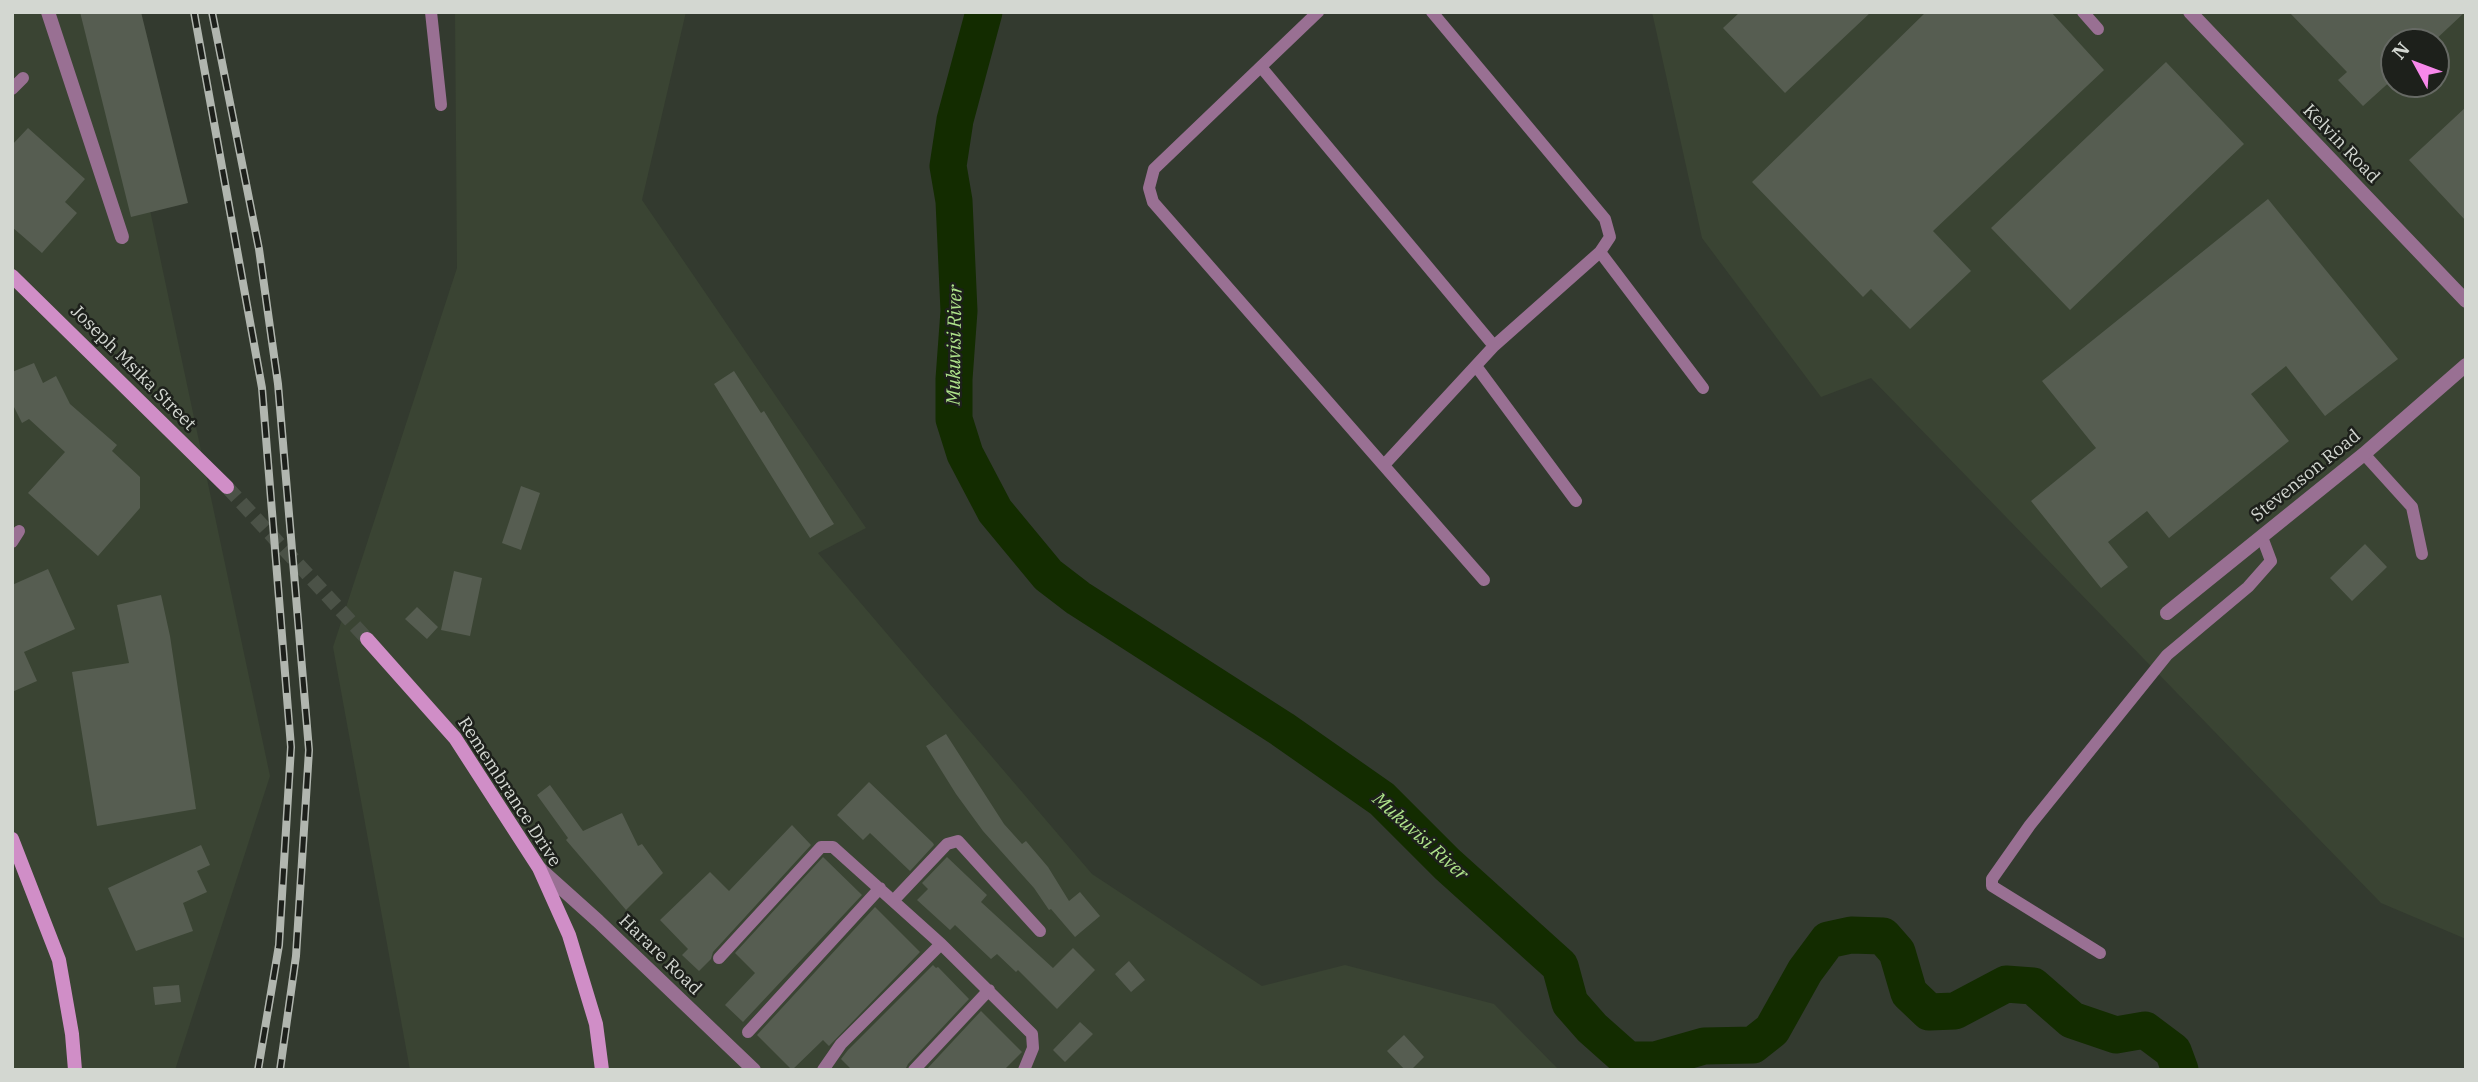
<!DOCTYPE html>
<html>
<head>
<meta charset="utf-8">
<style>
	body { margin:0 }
	#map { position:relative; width:2478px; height:1082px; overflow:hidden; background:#333a2f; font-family:"IBM Plex Serif",serif }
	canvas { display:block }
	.frame { position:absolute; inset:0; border:14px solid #d3d7d1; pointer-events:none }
	.north { position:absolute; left:2380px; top:28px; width:70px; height:70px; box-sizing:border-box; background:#1d201b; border:2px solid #666964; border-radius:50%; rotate:311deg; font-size:19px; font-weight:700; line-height:28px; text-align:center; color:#d3d7d1 }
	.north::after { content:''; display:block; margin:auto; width:24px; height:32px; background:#f888eb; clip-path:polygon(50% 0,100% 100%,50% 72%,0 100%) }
</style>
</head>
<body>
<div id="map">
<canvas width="2478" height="1082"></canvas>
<div class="frame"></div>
<div class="north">N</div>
</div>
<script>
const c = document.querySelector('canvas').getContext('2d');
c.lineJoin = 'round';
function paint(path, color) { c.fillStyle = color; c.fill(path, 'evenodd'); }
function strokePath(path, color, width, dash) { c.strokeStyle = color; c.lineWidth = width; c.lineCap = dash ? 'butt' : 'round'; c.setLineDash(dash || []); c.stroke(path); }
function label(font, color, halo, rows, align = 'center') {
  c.font = font + ' "IBM Plex Serif",serif'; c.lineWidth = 5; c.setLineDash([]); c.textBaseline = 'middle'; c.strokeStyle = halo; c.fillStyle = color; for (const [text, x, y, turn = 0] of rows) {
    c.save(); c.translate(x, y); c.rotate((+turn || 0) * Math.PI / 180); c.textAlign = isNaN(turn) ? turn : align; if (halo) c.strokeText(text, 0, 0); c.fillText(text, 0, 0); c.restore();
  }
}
paint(new Path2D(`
	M12,12H108L270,776L175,1070H12Z
	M455,12H686L642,200L866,528L818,553L1092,874L1262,986L1345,965L1494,1004L1559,1070H410L333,647L457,268Z
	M1652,12H2466V939L2381,903L1871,378L1821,397L1702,238ZM2394,42H2436V84H2394Z`), '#3a4433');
strokePath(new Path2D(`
	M984,12L955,120L948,166L954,201L959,311L954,379V419L965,454L995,511L1048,575L1078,598L1282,729L1382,799L1447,864L1560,966L1570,1003L1592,1028L1628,1060H1655L1704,1046L1753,1045L1772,1030L1805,971L1828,940L1851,935L1883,936L1897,952L1909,993L1929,1012L1955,1011L2006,984L2033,986L2072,1020L2116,1035L2145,1030L2173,1051L2180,1070`), '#132c00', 37);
paint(new Path2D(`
	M80,12H141L188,203L131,217Z
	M1740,12H1871L1785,93L1723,28Z
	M1926,12H2051L2104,70L1933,231L1971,271L1910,329L1871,289L1863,297L1752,182Z
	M2289,12H2465L2433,42H2394V78L2363,106L2338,80L2347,72Z
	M2166,62L2244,144L2070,310L1991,228Z
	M2466,107V221L2409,160Z
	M28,128L85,179L65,202L77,213L42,253L12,227V145Z
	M2268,199L2398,359L2325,416L2286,366L2251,394L2289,441L2169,538L2147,511L2108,542L2128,567L2101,588L2031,501L2096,448L2042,381Z
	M34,363L43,383L56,376L70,404L117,445L112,451L140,477V508L98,556L28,493L65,452L29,419L22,423L12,403V372Z
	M734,371L761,413L764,411L834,524L810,538L714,384Z
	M521,486L540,493L521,550L502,543Z
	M2365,544L2387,567L2352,601L2330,578Z
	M48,569L75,629L24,652L37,681L12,692V585Z
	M454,571L482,578L470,636L441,630Z
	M161,595L170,636L196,809L97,826L72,672L129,663L117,605Z
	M417,607L438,627L427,639L405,619Z
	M946,734L1004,824L1022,844L1026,841L1048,867L1069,901L1080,892L1100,916L1075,937L1051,909L1049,910L1034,888L983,831L956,794L926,746Z
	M869,782L933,843L934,845L910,871L870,833L863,840L837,815Z
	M550,785L583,831L622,813L638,846L642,844L663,873L626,910L566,840L568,838L537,795Z
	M792,825L811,845L713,952L711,959L699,971L682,955L688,949L660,920L710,872L729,891Z
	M201,845L210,865L197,871L207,892L183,903L193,931L136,951L108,888Z
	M823,857L862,895L743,1022L725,1005L755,973L735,953Z
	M947,857L987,895L981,902L1053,968L1073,948L1095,970L1057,1009L1018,970L1016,972L997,954L991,959L955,925L950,930L917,900L928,889L922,883Z
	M875,907L920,952L829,1046L823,1040L792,1070L757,1035Z
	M1129,961L1145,980L1131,992L1115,974Z
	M933,965L936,968L938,967L969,999L908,1064L905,1070H852L841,1059L848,1050Z
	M179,985L181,1002L155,1005L153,987Z
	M981,1011L1022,1052L1004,1070H926Z
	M1080,1022L1093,1034L1065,1062L1053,1050Z
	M1404,1035L1424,1057L1411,1070H1405L1387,1051Z`), '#565d51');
strokePath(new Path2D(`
	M227,487L367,639`), '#4b5247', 14, [14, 7]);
strokePath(new Path2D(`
	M431,12L441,105
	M1318,12L1154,169L1149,188L1153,202L1484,580
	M2083,12L2098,29
	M1261,67L1494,346
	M12,89L23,78
	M1600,252L1703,388
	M1476,366L1576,501
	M2364,454L2412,507L2422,554
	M1384,465L1494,346L1600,252L1610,237L1605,219L1432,12
	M12,542L19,531
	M894,900L947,844L958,841L1040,931
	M2100,953L1992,886V879L2030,825L2167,655L2248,587L2271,561L2262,537
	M719,958L821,847H833L941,944L1032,1034L1033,1048L1024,1070
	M748,1032L880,888
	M823,1070L841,1044L941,944
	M914,1070L989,990`), '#997093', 12);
strokePath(new Path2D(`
	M48,12L122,237
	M2190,12L2466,301
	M2167,613L2364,454L2466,365
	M540,869L598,921L754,1070`), '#997093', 14);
strokePath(new Path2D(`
	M12,276L227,487
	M367,639L455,738L539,868L569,935L596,1024L602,1070
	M12,839L59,960L72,1034L75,1070`), '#d08ec7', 14);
const rail = new Path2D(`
	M194,12L262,388L291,747L279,945L258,1070
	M212,12L259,249L278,384L309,750L296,956L280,1070`);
strokePath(rail, '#b1b6af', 8);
strokePath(rail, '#1d201b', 5, [16]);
label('18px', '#d3d7d1', '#1d201b', [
	["Kelvin Road",2341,144,46],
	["Joseph Msika Street",133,368,45],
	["Stevenson Road",2306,476,-39],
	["Remembrance Drive",509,792,57],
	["Harare Road",660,955,44]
]);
label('italic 19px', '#afe48b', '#1d201b', [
	["Mukuvisi River",955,345,-89],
	["Mukuvisi River",1420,837,42]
]);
</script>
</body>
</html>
